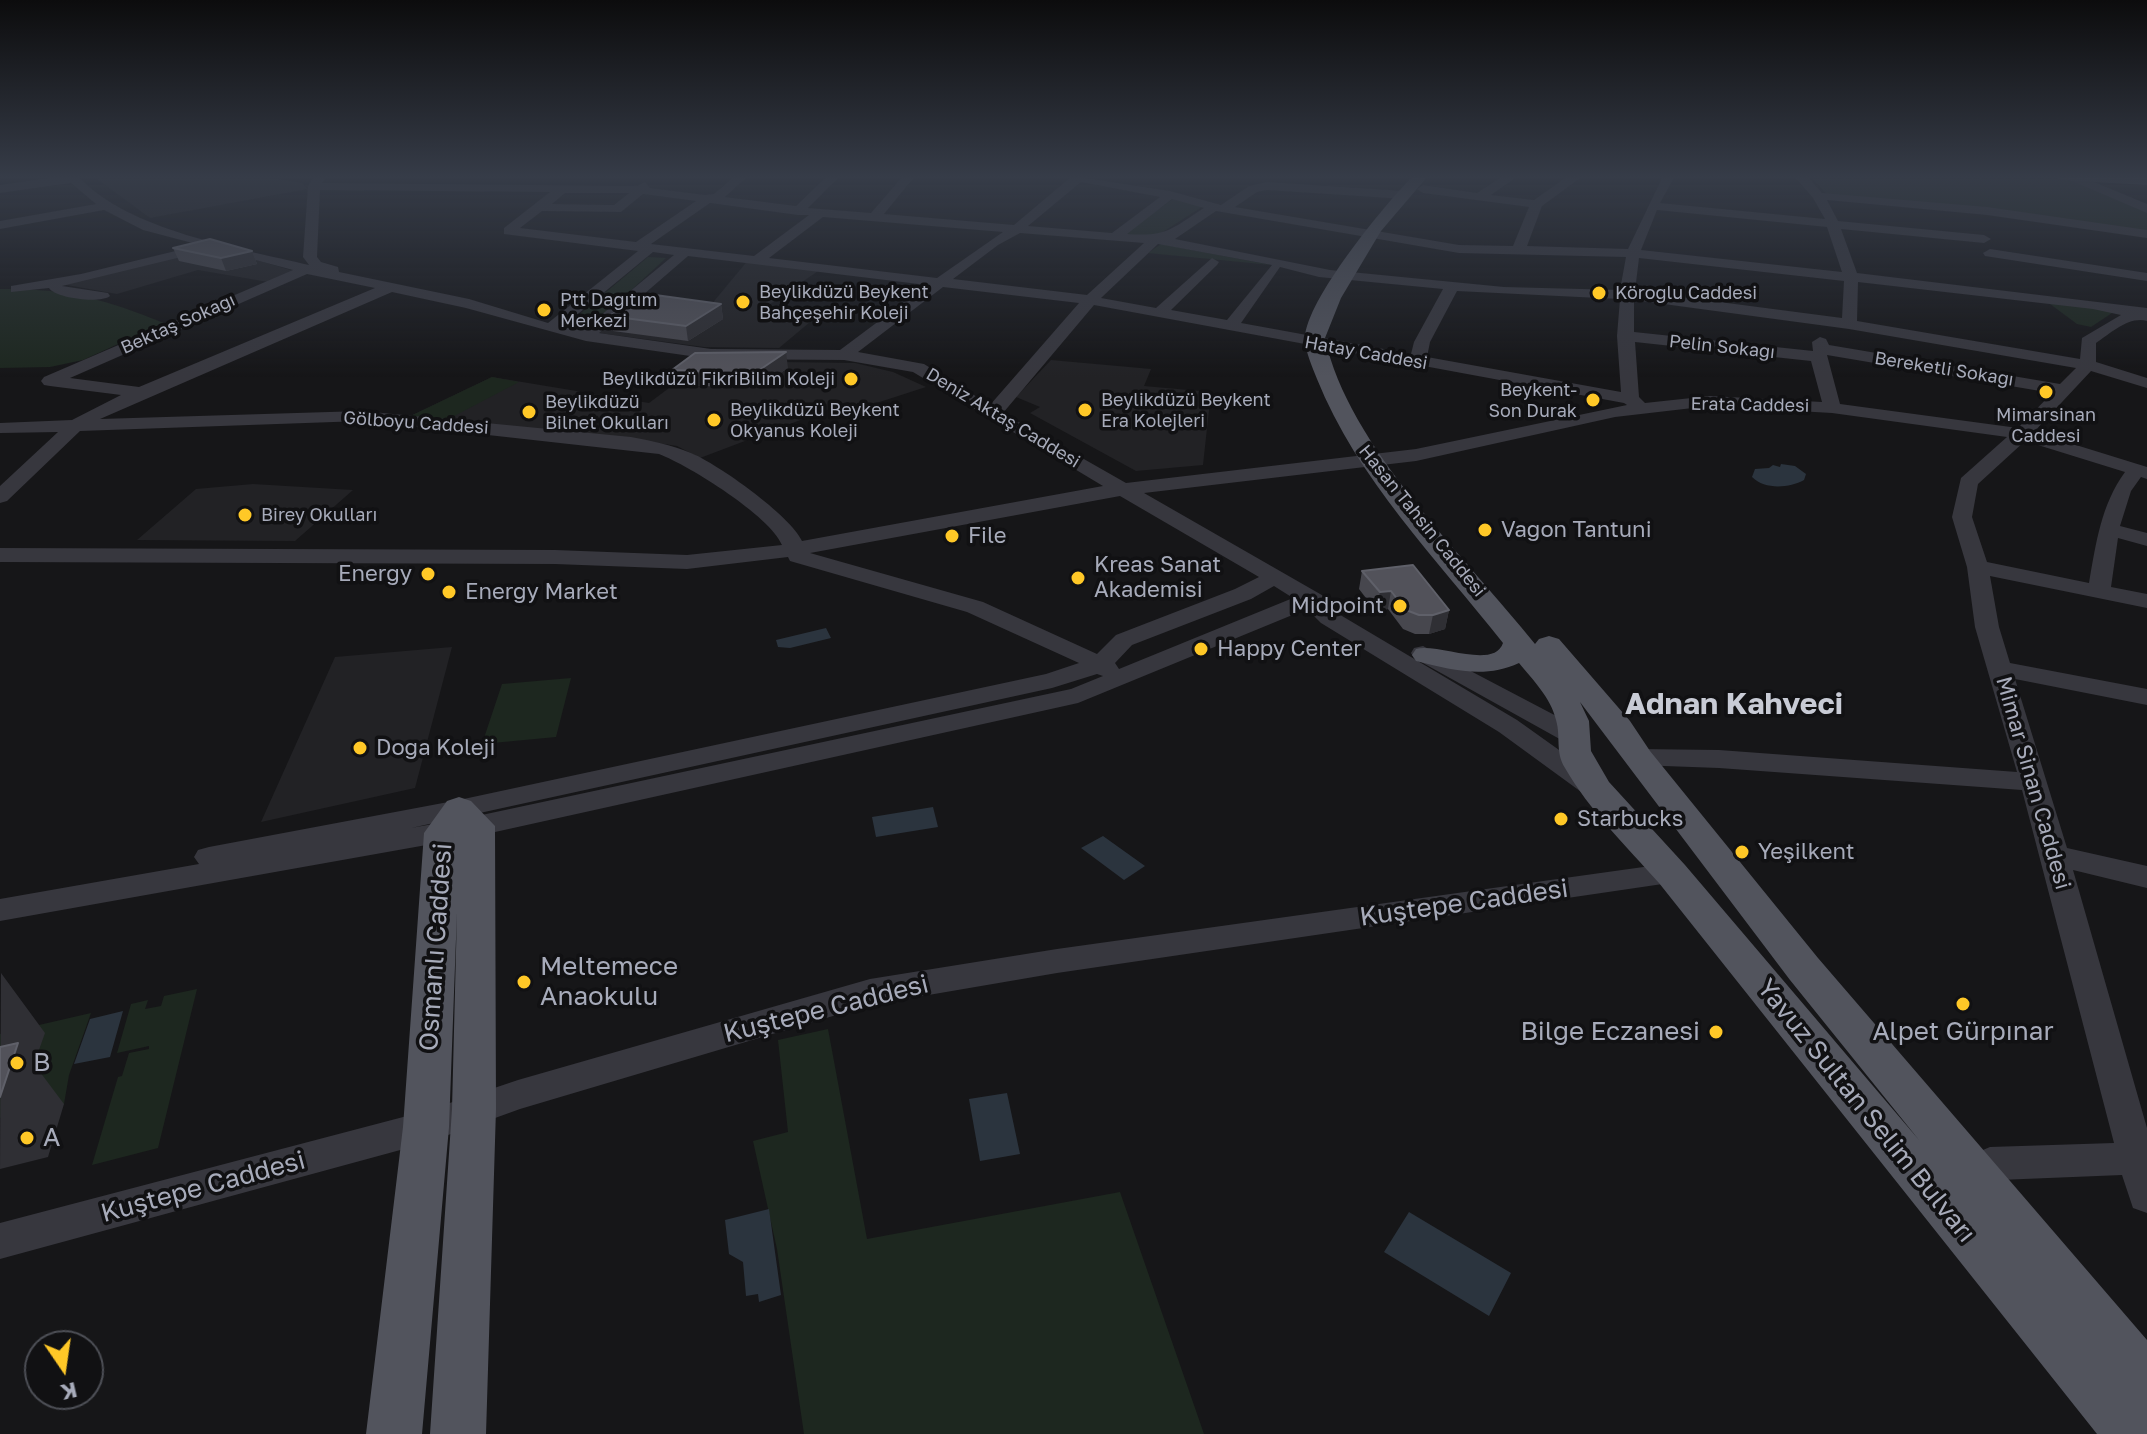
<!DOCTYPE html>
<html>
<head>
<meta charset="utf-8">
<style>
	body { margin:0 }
	#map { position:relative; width:2147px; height:1434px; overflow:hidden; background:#161618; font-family:"Golos Text",sans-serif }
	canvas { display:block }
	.north { position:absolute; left:24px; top:1330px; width:80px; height:80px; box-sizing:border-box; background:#111113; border:2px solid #4d4f56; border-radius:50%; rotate:167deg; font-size:22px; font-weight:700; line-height:32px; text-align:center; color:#a7abba }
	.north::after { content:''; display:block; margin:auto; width:28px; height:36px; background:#ffc827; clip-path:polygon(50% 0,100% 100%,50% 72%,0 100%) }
</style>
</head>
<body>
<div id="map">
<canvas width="2147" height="1434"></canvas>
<div class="north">K</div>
</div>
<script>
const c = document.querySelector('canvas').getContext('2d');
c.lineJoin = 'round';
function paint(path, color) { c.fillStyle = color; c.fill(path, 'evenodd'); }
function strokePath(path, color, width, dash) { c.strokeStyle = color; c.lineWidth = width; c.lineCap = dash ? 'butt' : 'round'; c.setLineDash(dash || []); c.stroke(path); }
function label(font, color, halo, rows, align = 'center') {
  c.font = font + ' "Golos Text",sans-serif'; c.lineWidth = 7; c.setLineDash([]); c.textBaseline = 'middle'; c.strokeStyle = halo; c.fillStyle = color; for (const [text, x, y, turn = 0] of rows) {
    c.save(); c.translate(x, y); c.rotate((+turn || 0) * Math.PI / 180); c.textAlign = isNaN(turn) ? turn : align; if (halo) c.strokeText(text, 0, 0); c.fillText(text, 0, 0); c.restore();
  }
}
paint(new Path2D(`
	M107,176H259L302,183L308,189L150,218L97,179Z
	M216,248L294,271L268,282L198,270L117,294L61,284Z
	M749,259L824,267L760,311L816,317L779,348L704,347L591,332L634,296L710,306Z
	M1051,360L1151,369L1144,386L1211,392L1203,465L1136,471L1030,413L1040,407L1016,397Z
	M705,361L855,363L893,372L926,387L861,408L848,402L700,458L677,446L610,436L402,420L492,377L649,403Z
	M253,484L353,490L295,541L137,540L196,489Z
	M452,647L415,788L261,822L335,657Z`), '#222225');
paint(new Path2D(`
	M2041,176L2072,179L2147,211V232L1828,196L1811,177Z
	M1173,199L1205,205L1155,237L1123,234Z
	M1161,244L1271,265L1148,253Z
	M648,257L666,258L586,332L563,328Z
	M0,289C65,288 105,299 164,323L83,360L50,367L0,368Z
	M2046,301L2115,311L2091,327L2077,324Z
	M492,377L519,382L441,423L402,420Z
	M571,678L556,737L482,744L502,684Z
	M197,989L158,1148L92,1165L118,1077L122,1076L129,1053L149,1049V1046L117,1053L131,1004L148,1000L145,1009L161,1006L164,996Z
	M91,1013L69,1075L64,1104L0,1118V1034Z
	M828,1029L867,1239L1120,1192L1204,1434H804L777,1249L753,1141L788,1132L778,1040Z`), '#1d271f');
paint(new Path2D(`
	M1781,464L1795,466L1806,474L1804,480C1789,488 1765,490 1752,477L1755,469L1769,468L1773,465L1780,467Z
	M826,628L831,638L790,648L778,647L776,640Z
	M933,807L938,827L876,837L872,817Z
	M1103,836L1145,866L1124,880L1081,848Z
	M123,1011L110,1057L74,1064L90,1019Z
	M1007,1093L1020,1154L980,1161L969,1099Z
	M769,1209L781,1295L759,1302L758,1294L746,1296L743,1262L729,1254L725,1220Z
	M1409,1212L1511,1273L1489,1316L1384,1252Z`), '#2b343e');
paint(new Path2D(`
	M64,176L79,177C129,231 239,248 309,265L303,257L308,186L314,176H326L322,183L637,186L645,182L650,188L705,195L714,194L735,176H748L725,197L796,206L827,176H840L808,208L871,213L903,176H915L884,214L1014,225L1072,176L1170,191L1221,205L1249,186L1267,182L1404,191L1410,195L1404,199L1267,190L1257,192L1235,207L1459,245L1513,246L1529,207L1423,193L1417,189L1423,185L1477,193L1503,176H1518L1491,195L1534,200L1568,176H1583L1542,206L1527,246L1628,249L1663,176H1675L1660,203L1825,219L1813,198L1794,176H1807L1822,193L1987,207L2147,230V238L1987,215L1827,200L1838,221L1984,235L1991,239L1984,243L1841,229L1857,273L2147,308V321C2129,316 2111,333 2096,343V362L2147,378V388L2091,371L2034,432L2147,467V479L2141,477L2131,491L2120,526L2147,533V546L2118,538L2111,587L2147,594V608L1990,576L1999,627L2010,663L2147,689V705L2015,679L2067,848L2147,866V888L2073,870L2147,1128V1213L2133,1208L2122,1175L1999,1180L1984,1195L1970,1200L1956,1195L1951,1183C1959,1166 1972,1154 1990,1147L2114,1143L2022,790L1719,768L1637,765L1627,763L1623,757L1627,751L1637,749L1719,750L2017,772L1975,627L1967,567L1952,517L1961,478L2007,437L1832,413L1710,406L1615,417L1416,461L1144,493L1327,598L1337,613L1517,720L1604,782L1608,788L1604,794L1594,797L1584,794L1499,732L1321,623L1307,609L1078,703L477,836L0,921V899L199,864L194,857L198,850L209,847L459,800L1046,674L1079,663L967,612L790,561L788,557L687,569L555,564L0,562V548L555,550L687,555L782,545C770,516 690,466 659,454L362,421L80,431L7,501L0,503V486L58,432L0,433V423L72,420L121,395L50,386L44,385L41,381L44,377L293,270L214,249L62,286L108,293L110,296C100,304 55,298 49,288L11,292V286L81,274L200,245L143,230L104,210L0,229V221L96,204L71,183L0,193V185ZM1081,182L1160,197L1112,233L1028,226ZM320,190L550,192L504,228V234L638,251L548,323L469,299L339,272L338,267L321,262L317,257ZM565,193H629L614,205L552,204ZM643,194L696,201L636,242L520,228L542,211L621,212ZM1172,199L1204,208C1171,229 1167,237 1127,234ZM710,203L798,215H809L754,256L651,244ZM1657,210L1827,227L1842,272L1641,250ZM1216,211L1459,253L1626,257L1620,290L1504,287L1330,270L1175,239ZM823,217L1003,232L937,278L769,258ZM1020,233L1144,243L1087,295L953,279L998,245ZM1158,244L1272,265L1227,320L1171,310L1217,265L1219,262L1212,258L1156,308L1101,298ZM653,252L674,255L583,330L562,327ZM688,256L927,285L840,350L711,349L599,333ZM1639,258L1844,281L1842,318L1635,291ZM1280,267L1319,277L1443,289L1414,342L1411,354L1241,323ZM307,274L375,288L139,387L70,378ZM1858,282L2093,309L2121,315L2082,338L2080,359L1857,321ZM943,287L1079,303L990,405L924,364L858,352ZM1457,291L1620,299L1617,336L1621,392L1427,357L1430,342ZM392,292L466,308L586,341L711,359L844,360L913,372L1103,486L802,541C791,516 718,464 691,453C672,445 652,441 631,437L362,411L100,419ZM1634,300L1849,329L2076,368L2060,384L1829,345L1826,339L1820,337L1812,342L1813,351L1634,332ZM1094,305L1624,403L1627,405L1416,449L1126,483L1003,413ZM1635,342L1811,361L1822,402L1710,396L1645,403L1639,397ZM1827,355L2052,393L2018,428L1840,404ZM2025,441L2125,472C2101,505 2096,543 2089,583L1987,562L1972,517L1978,484ZM1120,496L1259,577L1235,589L1116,635L1097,654L983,602L810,553ZM1274,586L1293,598L1119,669L1115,663L1132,645L1251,599ZM1097,674L1103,676L1071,689L477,816L411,828L1052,688Z
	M2069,176H2080L2147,204V213L2070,180Z
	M2140,176H2147V180Z
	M1990,249L2147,273V281L1985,256L1983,253Z
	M1423,646L1583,730L1587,736L1583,742H1565L1414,658L1411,653L1414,648Z
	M1672,863L1683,867L1687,874L1683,881L1057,973L870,1005L520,1109L426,1143L0,1259V1223L426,1111L518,1080L870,979L1057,949Z`), '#37373e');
paint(new Path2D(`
	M1413,176H1428L1381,231L1341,298L1325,338C1348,447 1467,558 1535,644L1539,639L1549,636L1559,639L1630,721L1650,751L1818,958L2147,1340V1434H2097L1659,883C1627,847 1589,810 1565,768C1555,752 1561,737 1556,720C1551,698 1533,680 1519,663C1485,679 1452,670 1416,661L1412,655L1416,649C1438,643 1494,670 1503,643C1437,559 1357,479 1317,379C1312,366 1305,351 1305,338C1306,300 1385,204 1413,176ZM1580,702L1790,980L1919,1140L1685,865L1609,782L1591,751L1589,721Z
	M2054,176L2147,177V185L2061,180Z
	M459,797L471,801L495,826L496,1109L486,1434H430L452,1109L457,912L449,1127L422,1434H366L403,1127L424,833L447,801Z`), '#52545d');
paint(new Path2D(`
	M173,248L252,251L257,264L226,271L179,261Z
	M721,304L723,319L688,341L613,331L609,316Z
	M788,368L757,388L675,385L672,370Z
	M1362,571L1449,610L1445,629L1429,634H1415L1403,629L1388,609L1376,611L1359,589Z`), '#47474e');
paint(new Path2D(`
	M252,251L257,264L226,271L221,258Z
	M721,304L723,319L688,341L686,326Z
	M786,352L788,368L757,388L755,373Z
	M1391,591L1388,609L1376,611L1380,592Z
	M1449,610L1445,629L1429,634L1433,615Z
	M1,973L45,1033L34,1064L64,1104L48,1157L0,1169Z`), '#2f2f34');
const building = new Path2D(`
	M210,239L252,251L221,258L173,248Z
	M648,294L721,304L686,326L609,316Z
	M786,352L755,373L672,370L695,353Z
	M1413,565L1449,610L1433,615H1419L1406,610L1391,591L1380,592L1362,571Z
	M18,1043L0,1097V1047Z`);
paint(building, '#52525a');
strokePath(building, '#5f6069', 2);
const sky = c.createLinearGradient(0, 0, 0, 377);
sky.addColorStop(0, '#0c0c0d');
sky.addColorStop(0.47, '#363c48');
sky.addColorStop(1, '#363c4800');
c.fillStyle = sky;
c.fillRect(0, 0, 2147, 377);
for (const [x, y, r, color] of [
	[1599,293,8,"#ffc827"],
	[743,302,8,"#ffc827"],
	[544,310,8,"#ffc827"],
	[851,379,8,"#ffc827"],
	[2046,392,8,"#ffc827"],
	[1593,400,8,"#ffc827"],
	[1085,410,8,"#ffc827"],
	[529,412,8,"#ffc827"],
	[714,420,8,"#ffc827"],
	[245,515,8,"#ffc827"],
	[1485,530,8,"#ffc827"],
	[952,536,8,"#ffc827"],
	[428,574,8,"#ffc827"],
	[1078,578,8,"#ffc827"],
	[449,592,8,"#ffc827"],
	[1400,606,8,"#ffc827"],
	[1201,649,8,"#ffc827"],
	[360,748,8,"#ffc827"],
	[1561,819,8,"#ffc827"],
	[1742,852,8,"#ffc827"],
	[524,982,8,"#ffc827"],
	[1963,1004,8,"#ffc827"],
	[1716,1032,8,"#ffc827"],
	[17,1063,8,"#ffc827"],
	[27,1138,8,"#ffc827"]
]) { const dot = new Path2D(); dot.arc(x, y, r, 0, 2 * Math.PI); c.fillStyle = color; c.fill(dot); strokePath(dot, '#111113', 3); }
label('18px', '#a7abba', '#111113', [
	["Beylikdüzü Beykent",759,292],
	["Bahçeşehir Koleji",759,313],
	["Köroğlu Caddesi",1615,293],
	["Ptt Dağıtım",560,300],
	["Merkezi",560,321],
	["Beylikdüzü FikriBilim Koleji",835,379,"right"],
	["Beykent-",1577,390,"right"],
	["Son Durak",1577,411,"right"],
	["Beylikdüzü Beykent",1101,400],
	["Era Kolejleri",1101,421],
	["Beylikdüzü",545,402],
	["Bilnet Okulları",545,423],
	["Beylikdüzü Beykent",730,410],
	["Okyanus Koleji",730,431],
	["Mimarsinan",2046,415,"center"],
	["Caddesi",2046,436,"center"],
	["Birey Okulları",261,515]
], 'left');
label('18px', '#a7abba', '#111113', [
	["Bektaş Sokağı",178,324,-24],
	["Pelin Sokağı",1722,347,6],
	["Hatay Caddesi",1366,353,10],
	["Bereketli Sokağı",1944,369,9],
	["Erata Caddesi",1750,405,1],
	["Deniz Aktaş Caddesi",1003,418,31],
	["Gölboyu Caddesi",416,423,4],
	["Hasan Tahsin Caddesi",1422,521,51]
]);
label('22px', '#a7abba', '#111113', [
	["Vagon Tantuni",1501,530],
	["File",968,536],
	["Kreas Sanat",1094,565],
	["Akademisi",1094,590],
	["Energy",412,574,"right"],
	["Energy Market",465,592],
	["Midpoint",1384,606,"right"],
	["Happy Center",1217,649],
	["Doğa Koleji",376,748],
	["Starbucks",1577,819],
	["Yeşilkent",1758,852]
], 'left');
label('22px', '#a7abba', '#111113', [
	["Mimar Sinan Caddesi",2033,783,74]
]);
label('26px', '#a7abba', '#111113', [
	["Kuştepe Caddesi",1464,903,-8],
	["Osmanlı Caddesi",436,947,-86],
	["Kuştepe Caddesi",826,1009,-14],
	["Yavuz Sultan Selim Bulvarı",1866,1111,51],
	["Kuştepe Caddesi",203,1187,-15]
]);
label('26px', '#a7abba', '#111113', [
	["Meltemece",540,967],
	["Anaokulu",540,997],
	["Bilge Eczanesi",1700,1032,"right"],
	["Alpet Gürpınar",1963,1032,"center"],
	["B",33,1063],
	["A",43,1138]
], 'left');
label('bold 30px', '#c8cbd5', '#111113', [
	["Adnan Kahveci",1734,704]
]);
</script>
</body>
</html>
